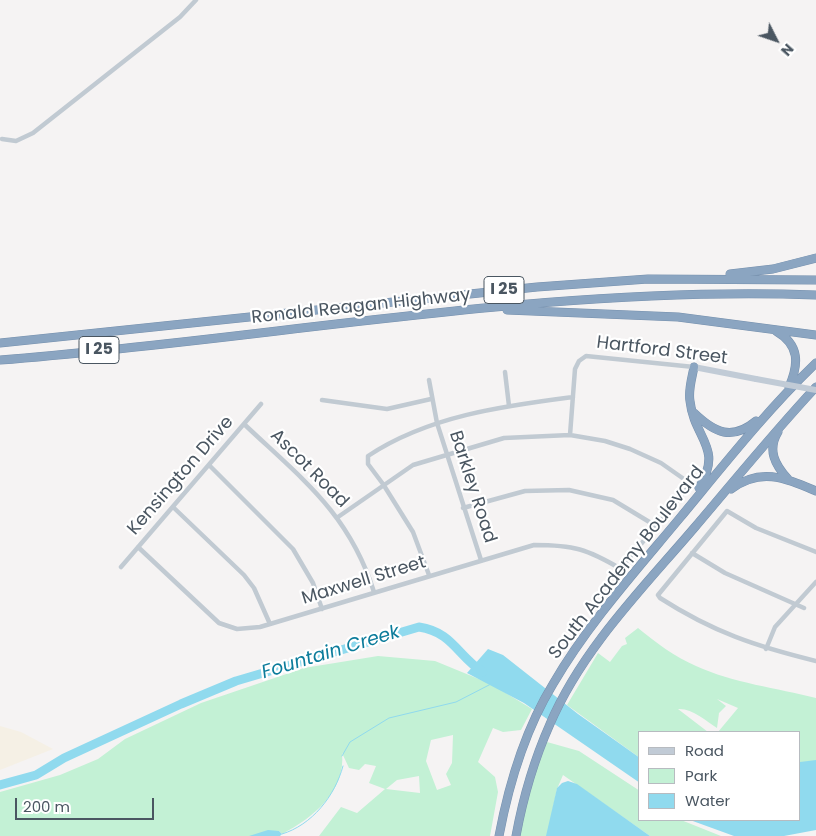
<!DOCTYPE html>
<html>
<head>
<meta charset="utf-8">
<style>
	body { margin:0 }
	#map { position:relative; width:816px; height:836px; overflow:hidden; background:#f5f3f3; font-family:Poppins,sans-serif }
	canvas { display:block }
	.legend { position:absolute; left:638px; top:731px; width:162px; height:90px; box-sizing:border-box; background:#fff; border:1px solid #b7bbc0; margin:0; padding:6px 9px; list-style:none; font-size:15px; color:#4a5661 }
	.legend li { display:flex; align-items:center; gap:10px; height:25px }
	.legend b { width:25px; border:1px solid #b7bbc0 }
	.north { position:absolute; left:751px; top:15px; width:50px; height:50px; -webkit-text-stroke:4px #fff; paint-order:stroke; rotate:131deg; font-size:14px; font-weight:700; line-height:20px; text-align:center; color:#4a5661 }
	.north::after { content:''; display:block; margin:auto; width:18px; height:22px; background:#4a5661; clip-path:polygon(50% 0,100% 100%,50% 72%,0 100%) }
	.scale { position:absolute; left:15px; top:798px; width:139px; height:22px; box-sizing:border-box; border:2px solid #4a5661; border-top:0; padding-left:6px; font-size:15px; line-height:18px; white-space:nowrap; color:#4a5661; -webkit-text-stroke:4px #fff; paint-order:stroke }
</style>
</head>
<body>
<div id="map">
<canvas width="816" height="836"></canvas>
<ul class="legend">
<li><b style="height:6px;background:#c1cbd6"></b>Road</li>
<li><b style="height:14px;background:#c3f1d5"></b>Park</li>
<li><b style="height:14px;background:#90daee"></b>Water</li>
</ul>
<div class="north">N</div>
<div class="scale">200 m</div>
</div>
<script>
const c = document.querySelector('canvas').getContext('2d');
c.lineJoin = 'round';
function paint(path, color) { c.fillStyle = color; c.fill(path, 'evenodd'); }
function strokePath(path, color, width, dash) { c.strokeStyle = color; c.lineWidth = width; c.lineCap = dash ? 'butt' : 'round'; c.setLineDash(dash || []); c.stroke(path); }
function label(font, color, halo, rows, align = 'center') {
  c.font = font + ' Poppins,sans-serif'; c.lineWidth = 4.5; c.setLineDash([]); c.textBaseline = 'middle'; c.strokeStyle = halo; c.fillStyle = color; for (const [text, x, y, turn = 0] of rows) {
    c.save(); c.translate(x, y); c.rotate((+turn || 0) * Math.PI / 180); c.textAlign = isNaN(turn) ? turn : align; if (halo) c.strokeText(text, 0, 0); c.fillText(text, 0, 0); c.restore();
  }
}
paint(new Path2D(`
	M638,628C655,642 675,657 696,666C733,683 777,688 816,698V761L800,763V732H718L738,708L717,699L726,706L719,713L717,728C706,721 692,708 678,709L708,732H640V758L567,705L598,653L610,662L622,646L627,644L625,638Z
	M378,656L435,661L491,684L532,709L521,730L503,732L493,728L478,762L495,777L498,792L490,836H319L341,807L357,813L385,789L369,783L376,766L365,764L359,770L349,768L342,753C346,791 313,818 282,834L279,831L255,836H0V792L60,775L98,759L125,739L201,703L304,668ZM453,735L452,763L446,774L451,785L437,790L426,761L431,740ZM419,776L420,793L386,789L397,780Z
	M547,742L579,751L640,791V820H681L721,836H650L563,775L557,789L547,836H519L533,777Z`), '#c3f1d5');
paint(new Path2D(`
	M0,726L21,732L53,749L0,770Z`), '#f5f0e5');
paint(new Path2D(`
	M488,649L503,655L578,714L640,758V783L524,703L467,673Z
	M816,760V830L784,836H734L690,820H800V762Z
	M568,781L577,784L650,836H546L557,788L562,783Z
	M268,830L279,831L282,834L280,836H249Z`), '#90daee');
strokePath(new Path2D(`
	M342,756L350,742L389,718L456,702L491,684
	M282,834C312,825 335,796 343,766`), '#90daee', 1);
strokePath(new Path2D(`
	M0,785L36,775L64,758L181,704L236,681L419,627C453,632 458,657 483,672`), '#90daee', 9);
const highway = new Path2D(`
	M730,274L773,269L816,258
	M507,310L678,317L816,335
	M776,331C800,345 799,364 789,387
	M0,343L537,287L648,279L816,280
	M0,360C272,339 542,285 816,295
	M694,367C692,378 688,390 690,401C694,439 724,447 699,488
	M694,413C715,433 732,441 756,421
	M778,432C767,450 775,465 788,479
	M731,489C761,467 785,478 816,491
	M499,836C509,783 525,730 553,684C588,624 635,572 679,519C723,466 766,411 816,363
	M516,836C523,798 534,760 550,724C582,649 643,588 695,527C735,480 774,432 816,387`);
strokePath(highway, '#7690ad', 9);
strokePath(new Path2D(`
	M2,139L16,141L33,133L180,17L196,0
	M505,372L509,406
	M429,380L437,423L481,560
	M322,400L387,409L431,399
	M244,424C302,479 349,513 374,592
	M570,435L575,369L579,361L586,356L694,367
	M209,465L293,549L313,583L322,609
	M173,507L244,575L254,588L270,624
	M463,508L525,491L569,490L613,500L656,526
	M338,517L413,465L504,438L570,435L605,441L630,449L661,463L691,484L616,574
	M138,547L219,623L237,629L260,627L534,545C574,545 587,549 621,569
	M816,552L756,528L727,511L658,595L660,598C713,632 755,646 816,661
	M692,553L725,573L804,608
	M121,567L261,404
	M429,575L413,532L383,484L368,464V456C428,416 503,406 573,397
	M766,649L775,627L816,582`), '#c1cad2', 4.5);
strokePath(new Path2D(`
	M694,367L756,379`), '#c1cbd6', 6);
strokePath(highway, '#8ba5c1', 8);
strokePath(new Path2D(`
	M756,379L816,390`), '#c1cbd6', 6);
for (const [x, y, w] of [
	[504,290,40],
	[99,350,40]
]) { const box = new Path2D(); box.roundRect(x - w / 2, y - 13.5, w, 27, 4); c.fillStyle = '#fff'; c.fill(box); strokePath(box, '#4a5661', 1); }
label('bold 16px', '#4a5661', null, [
	["I 25",504,290],
	["I 25",99,350]
]);
label('18px', '#4a5661', '#fff', [
	["Ronald Reagan Highway",361,307,-6],
	["Hartford Street",662,351,7],
	["Ascot Road",309,469,45],
	["Kensington Drive",181,476,-49],
	["Barkley Road",472,487,72],
	["South Academy Boulevard",627,563,-52],
	["Maxwell Street",364,581,-17]
]);
label('italic 19px', '#0c7c9b', '#fff', [
	["Fountain Creek",331,653,-17]
]);
</script>
</body>
</html>
